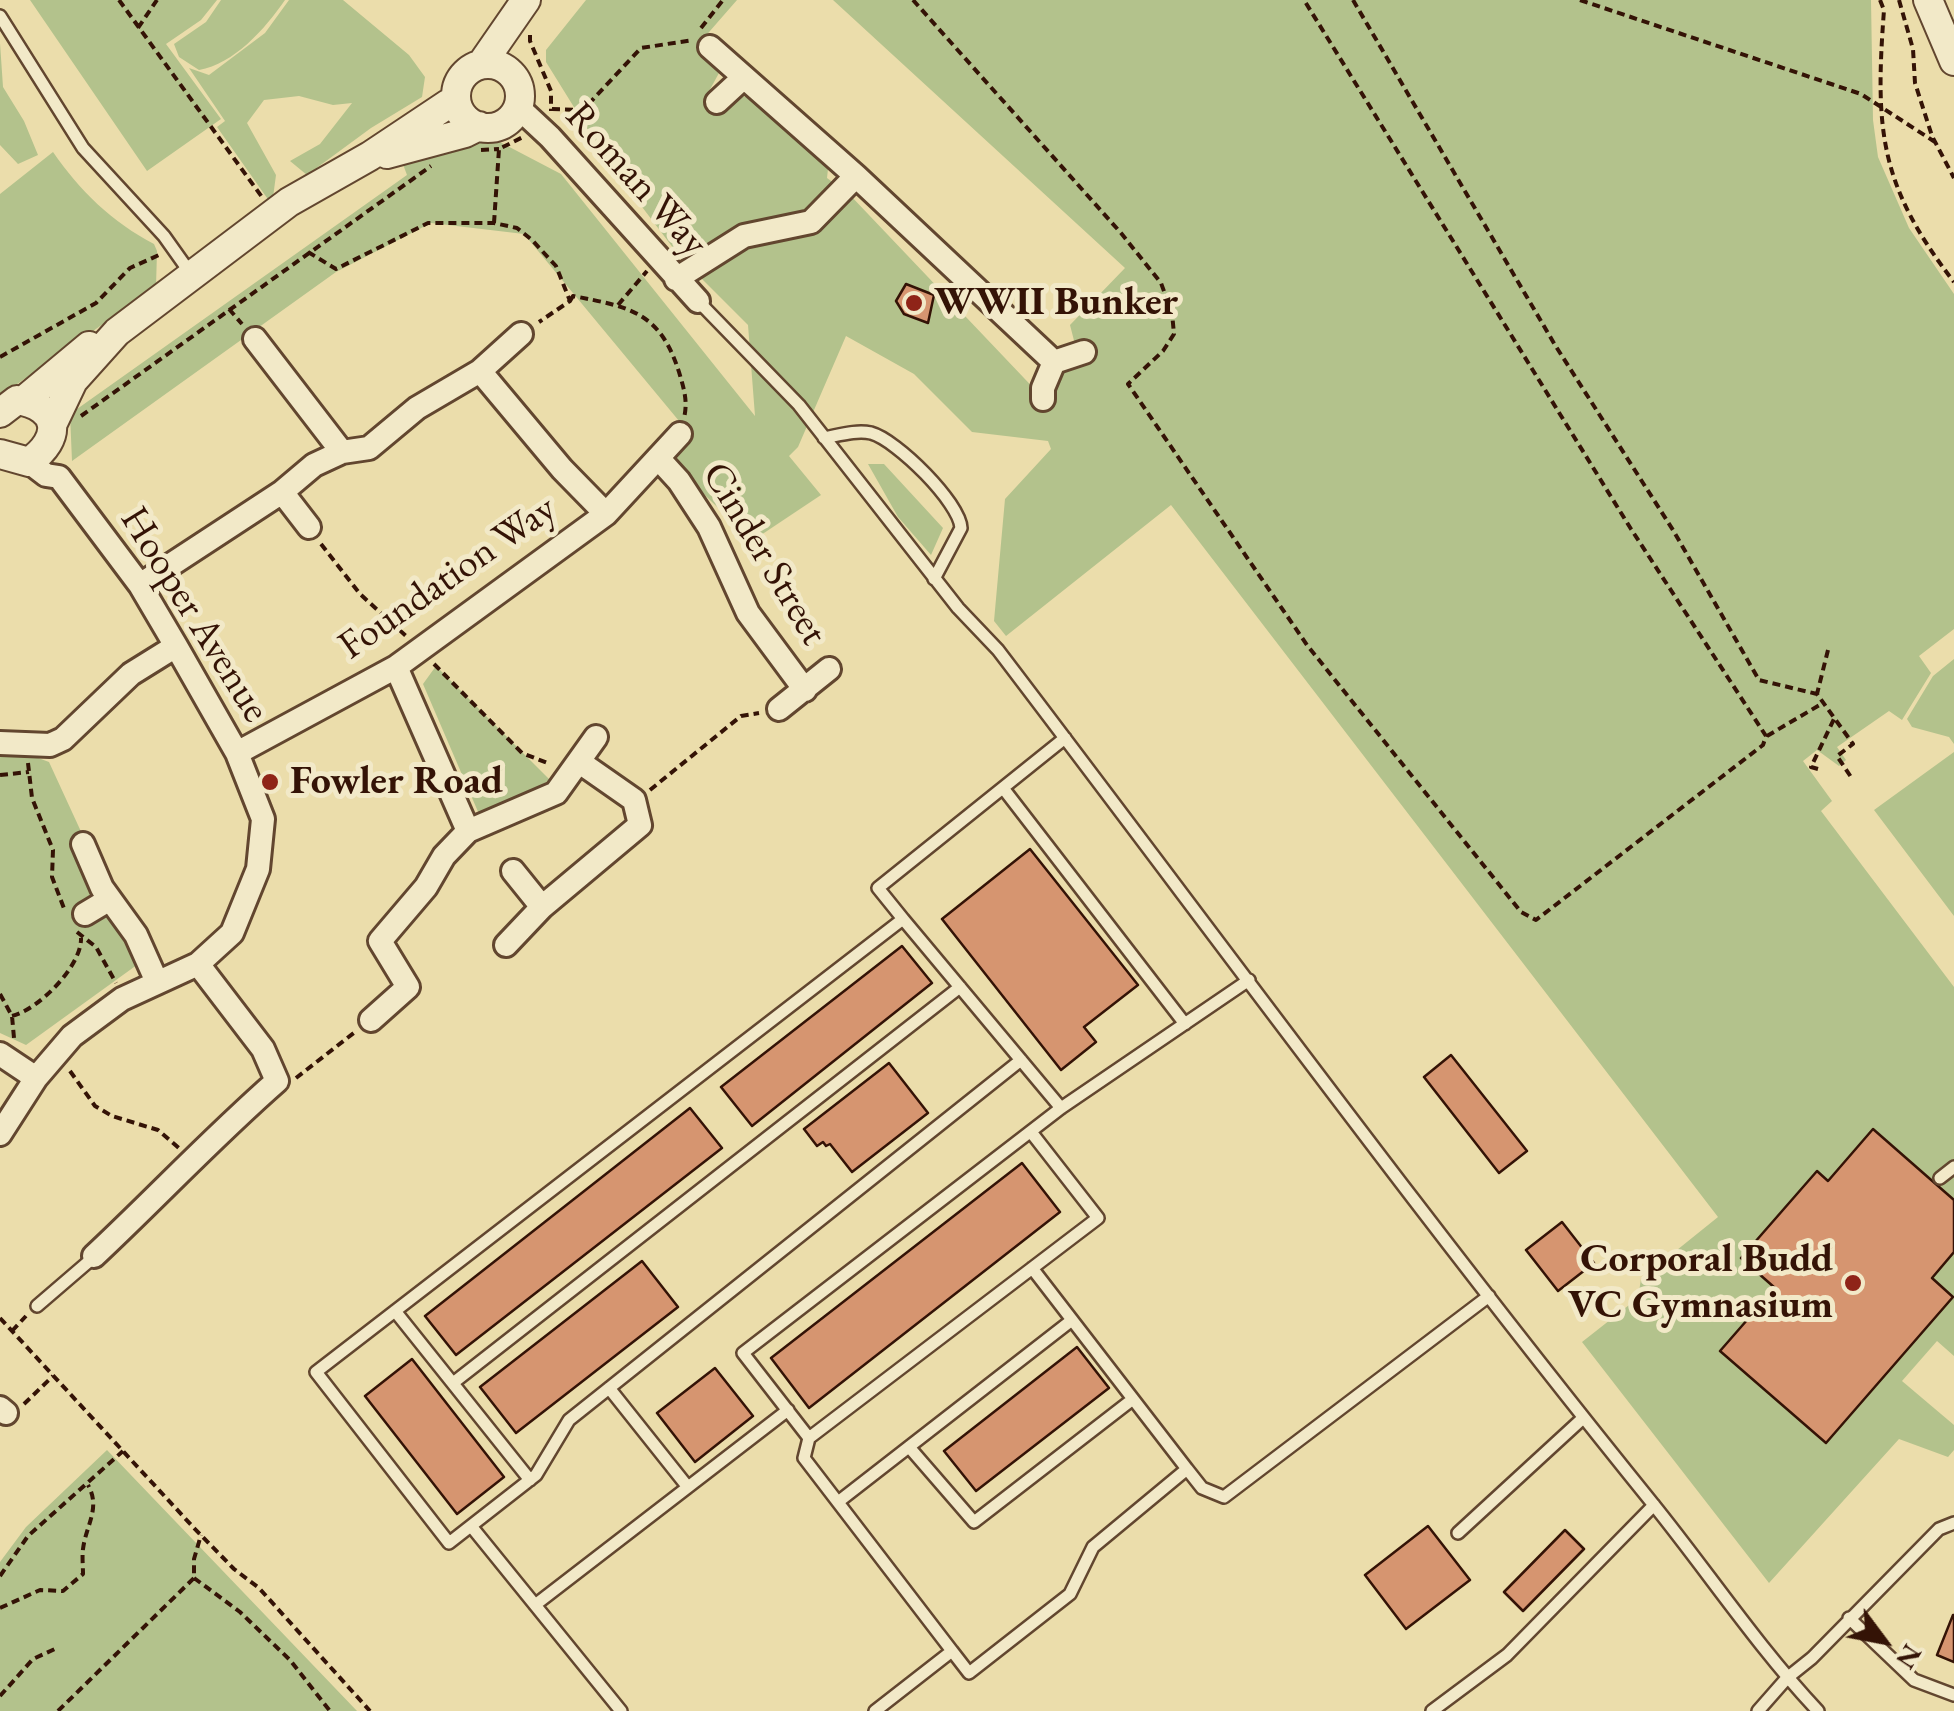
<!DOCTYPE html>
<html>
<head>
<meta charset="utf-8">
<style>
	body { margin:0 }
	#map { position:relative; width:1954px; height:1711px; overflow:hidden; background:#ebddab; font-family:"EB Garamond",serif }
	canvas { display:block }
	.north { position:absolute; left:1834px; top:1591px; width:100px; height:100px; -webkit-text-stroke:8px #f2e9c8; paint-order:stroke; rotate:122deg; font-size:28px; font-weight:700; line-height:40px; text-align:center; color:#341306 }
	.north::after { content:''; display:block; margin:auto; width:35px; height:45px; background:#341306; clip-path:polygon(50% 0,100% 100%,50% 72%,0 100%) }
</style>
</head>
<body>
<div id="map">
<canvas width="1954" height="1711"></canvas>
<div class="north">N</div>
</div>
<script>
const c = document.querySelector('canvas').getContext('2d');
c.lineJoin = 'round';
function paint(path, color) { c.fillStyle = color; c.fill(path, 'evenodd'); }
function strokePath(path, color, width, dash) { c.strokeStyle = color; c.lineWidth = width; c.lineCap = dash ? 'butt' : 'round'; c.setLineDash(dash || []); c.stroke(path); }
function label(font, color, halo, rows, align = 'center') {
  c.font = font + ' "EB Garamond",serif'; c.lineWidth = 10; c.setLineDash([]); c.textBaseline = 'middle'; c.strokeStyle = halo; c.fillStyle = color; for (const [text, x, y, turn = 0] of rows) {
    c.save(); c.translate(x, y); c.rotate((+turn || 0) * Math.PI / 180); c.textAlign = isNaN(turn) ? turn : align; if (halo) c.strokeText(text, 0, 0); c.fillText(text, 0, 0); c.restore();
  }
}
paint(new Path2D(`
	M30,0H217L201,20L166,44L221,119L147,171Z
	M221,0H285C265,29 234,64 199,70L179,57L174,44L206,22Z
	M289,0H343L409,55L425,77L422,97L371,128L307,175L290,161L320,144L352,103L333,105L299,96L264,100L247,123L276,175L272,205L217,127L225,121L189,68L209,75L265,33Z
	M586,0H737L696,47L719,73L708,93L721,102L732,94L752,98L828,169L827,178L849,194L1043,398L1047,376L1078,356L1070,325L1125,268L833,0H1871L1873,120L1878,157L1909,228L1954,294V629L1919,656L1931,673L1902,720L1889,711L1837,747L1846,760L1839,766L1817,750L1803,761L1832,801L1821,811L1954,987V1356L1937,1341L1902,1381L1954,1425V1450L1948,1457L1899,1439L1769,1583L1582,1342L1638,1298L1641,1279L1718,1217L1171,505L1006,636L994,621L1005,499L1051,449L1048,441L972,432L914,374L846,336L798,447L789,456L821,495L752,541L672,463L689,433L524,234L431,223L336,272L72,461L70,414L407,175L401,159L496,140L561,174L755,416L748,325L680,257L608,162L546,62V50Z
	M0,43L3,87L24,121L38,155L18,164L0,145Z
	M53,152C80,191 112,222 154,244L157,251L156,287L0,396V194Z
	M868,464H884L943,528L931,555L898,517Z
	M1954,659V744L1949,737L1912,727L1907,719L1933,676Z
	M436,666L550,780L482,821L423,684Z
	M0,752H22L49,762L141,962L26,1045L0,1033Z
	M1954,752V916L1874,810Z
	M107,1450L357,1711H0V1562L26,1527Z`), '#b3c28c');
const building = new Path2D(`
	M906,284L934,295L928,323L904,314L896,301Z
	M1030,849L1138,985L1084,1027L1096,1042L1061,1070L942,919Z
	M902,946L932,983L752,1126L721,1087Z
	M1451,1055L1527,1151L1499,1173L1424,1077Z
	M889,1063L928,1113L852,1172L830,1144L826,1146L823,1142L817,1146L804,1129Z
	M690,1108L722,1148L456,1355L425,1316Z
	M1873,1129L1954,1200V1252L1932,1278L1953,1297L1826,1443L1720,1351L1775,1288L1741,1258L1817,1171L1828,1181Z
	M1022,1163L1060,1212L809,1408L771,1358Z
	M1562,1222L1594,1263L1558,1291L1526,1250Z
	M642,1261L678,1307L516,1433L480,1387Z
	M1077,1347L1109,1388L976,1491L944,1451Z
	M412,1359L504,1477L457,1514L365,1396Z
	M715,1368L753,1416L695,1462L657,1413Z
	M1428,1526L1470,1580L1406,1629L1365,1575Z
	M1565,1530L1584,1549L1523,1611L1504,1592Z
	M1953,1615H1954V1662L1937,1655Z`);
paint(building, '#d69570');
strokePath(building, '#341306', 2.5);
const service = new Path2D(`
	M0,16L83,148L164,236L191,274
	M698,301L799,405L958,608L998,650C1215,935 1427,1225 1653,1504C1708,1572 1757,1646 1818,1711
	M824,438C840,435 856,430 871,433C897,440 960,503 961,528L934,579
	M1003,788L1185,1024
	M903,919L1061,1108
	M1021,1060L569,1420L536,1475L449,1543L316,1372L903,919L878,888L1065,738
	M1031,1132L1098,1218L809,1438L743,1353L1061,1108L1249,980
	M1940,1178L1954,1167
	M37,1306L94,1257
	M395,1311L530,1480
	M453,1383L960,987
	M609,1388L687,1486
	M809,1438L804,1458L952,1651L875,1711
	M909,1447L974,1522L1133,1399
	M1187,1469L1202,1488L1224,1497L1489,1296
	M838,1502L1072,1320
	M471,1526L621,1711
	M1458,1533L1582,1419
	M535,1605L788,1410
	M1849,1618L1914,1680L1954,1695
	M952,1651L969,1673L1070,1594L1093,1547L1187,1469L1032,1268
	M1432,1711L1507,1655L1654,1505
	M1758,1711L1787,1678L1812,1658L1939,1529L1954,1523`);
const minor = new Path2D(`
	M710,47L856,176
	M717,102L743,78
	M520,109L550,137L698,301
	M676,279L744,236L811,222L856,176L1054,362L1043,388V399
	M255,339L342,452
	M1054,362L1084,352
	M480,371L562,469L606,514
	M658,458L679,481L709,527L748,613L805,690
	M282,492L309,527
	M140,585L282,492L314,465L342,452L369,448L417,408L480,371L521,334
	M779,709L829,669
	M0,743L50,745L63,739L131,674L176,646
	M237,753L396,667L606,514L680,434
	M468,831L556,793L596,737
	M83,844L102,888L136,935L157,982
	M513,871L542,907L640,825L634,800L581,763
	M85,914L110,899
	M506,945L542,907
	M371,1020L408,987L380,941L426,887L444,856L468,831L396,667
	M0,1054L36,1078
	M0,1134L36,1078L72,1036L122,999L198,964L232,933L258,869L263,819L237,753L176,646L140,585L59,477L46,475L29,462
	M94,1256C156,1198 213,1137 277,1081L263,1049L198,964
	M0,1408L6,1413`);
const tertiary = new Path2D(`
	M1928,0L1954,61
	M483,62L526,0
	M456 96a32 32 0 1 1 64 0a32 32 0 1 1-64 0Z
	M387,154L465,133L479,126
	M23,401L89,346
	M0,413L17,400C60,407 63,438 29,462L0,454
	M52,425L73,381L117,332L289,202L370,156L448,104L456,103`);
strokePath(service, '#62462f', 16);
strokePath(minor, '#62462f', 28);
strokePath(tertiary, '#62462f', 32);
strokePath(new Path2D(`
	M119,0L262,197
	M913,0L1121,233L1161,283L1172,313L1174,334L1163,351L1128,384L1307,645L1521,912L1536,920L1763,745L1766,736L1631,529L1304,0
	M1353,0L1555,345L1673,530L1759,680L1817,694
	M1580,0L1861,94L1935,142
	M1880,0L1884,10C1875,129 1879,185 1954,282
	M1899,0L1913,49L1915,83L1932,136L1954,178
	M138,28L157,0
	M701,28L723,0
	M530,35V41L551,91V111
	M552,109L583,110L641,48L693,40
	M481,150L499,149
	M494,223L499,149L523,137
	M308,252L336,269L428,223H494L517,228L532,240L556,266L570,301L539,322
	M570,301L573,296C630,307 660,312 679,372C684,389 688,401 684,418
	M618,305L647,271
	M229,309L242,324
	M0,357L96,303L130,268L159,255
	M81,416L431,166
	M321,544L360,594L406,636
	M1828,650L1817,694L1853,744L1837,756L1853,780
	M434,664L522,753L550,764
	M1767,736L1823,703
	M28,763L32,798L53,850L52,877L65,911
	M1818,769L1811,767L1834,719
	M0,775L29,772
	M650,790L741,716L759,713
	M77,932L96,947L116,983
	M0,994L12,1016L14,1038
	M12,1016C38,1010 82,966 81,938
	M70,1071L95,1106L112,1116L158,1130L180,1149
	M296,1078L355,1032
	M0,1318L194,1528L234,1569L259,1588L370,1711
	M12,1331L26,1316
	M24,1404L53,1376
	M0,1576L28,1536L123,1451
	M194,1578L240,1612L290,1660L330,1711
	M0,1608L40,1590L63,1591L83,1574C83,1566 82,1557 83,1549C86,1525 101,1508 88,1485
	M0,1696L33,1659L57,1648
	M58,1711L194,1578V1559L201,1535`), '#341306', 4, [8, 5]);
strokePath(service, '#f2e9c8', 11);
strokePath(minor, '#f2e9c8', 22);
strokePath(tertiary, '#f2e9c8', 28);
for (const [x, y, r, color] of [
	[914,303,10,"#8f2418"],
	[270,782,10,"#8f2418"],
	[1853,1283,10,"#8f2418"]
]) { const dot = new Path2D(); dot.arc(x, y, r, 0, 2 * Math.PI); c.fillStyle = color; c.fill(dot); strokePath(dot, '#f2e9c8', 4); }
label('40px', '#341306', '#f2e9c8', [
	["Roman Way",636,180,48],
	["Cinder Street",764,554,59],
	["Foundation Way",448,578,-35],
	["Hooper Avenue",194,615,58]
]);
label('bold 40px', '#341306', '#f2e9c8', [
	["WWII Bunker",934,303],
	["Fowler Road",290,782],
	["Corporal Budd",1833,1260,"right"],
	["VC Gymnasium",1833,1306,"right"]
], 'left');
</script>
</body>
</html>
